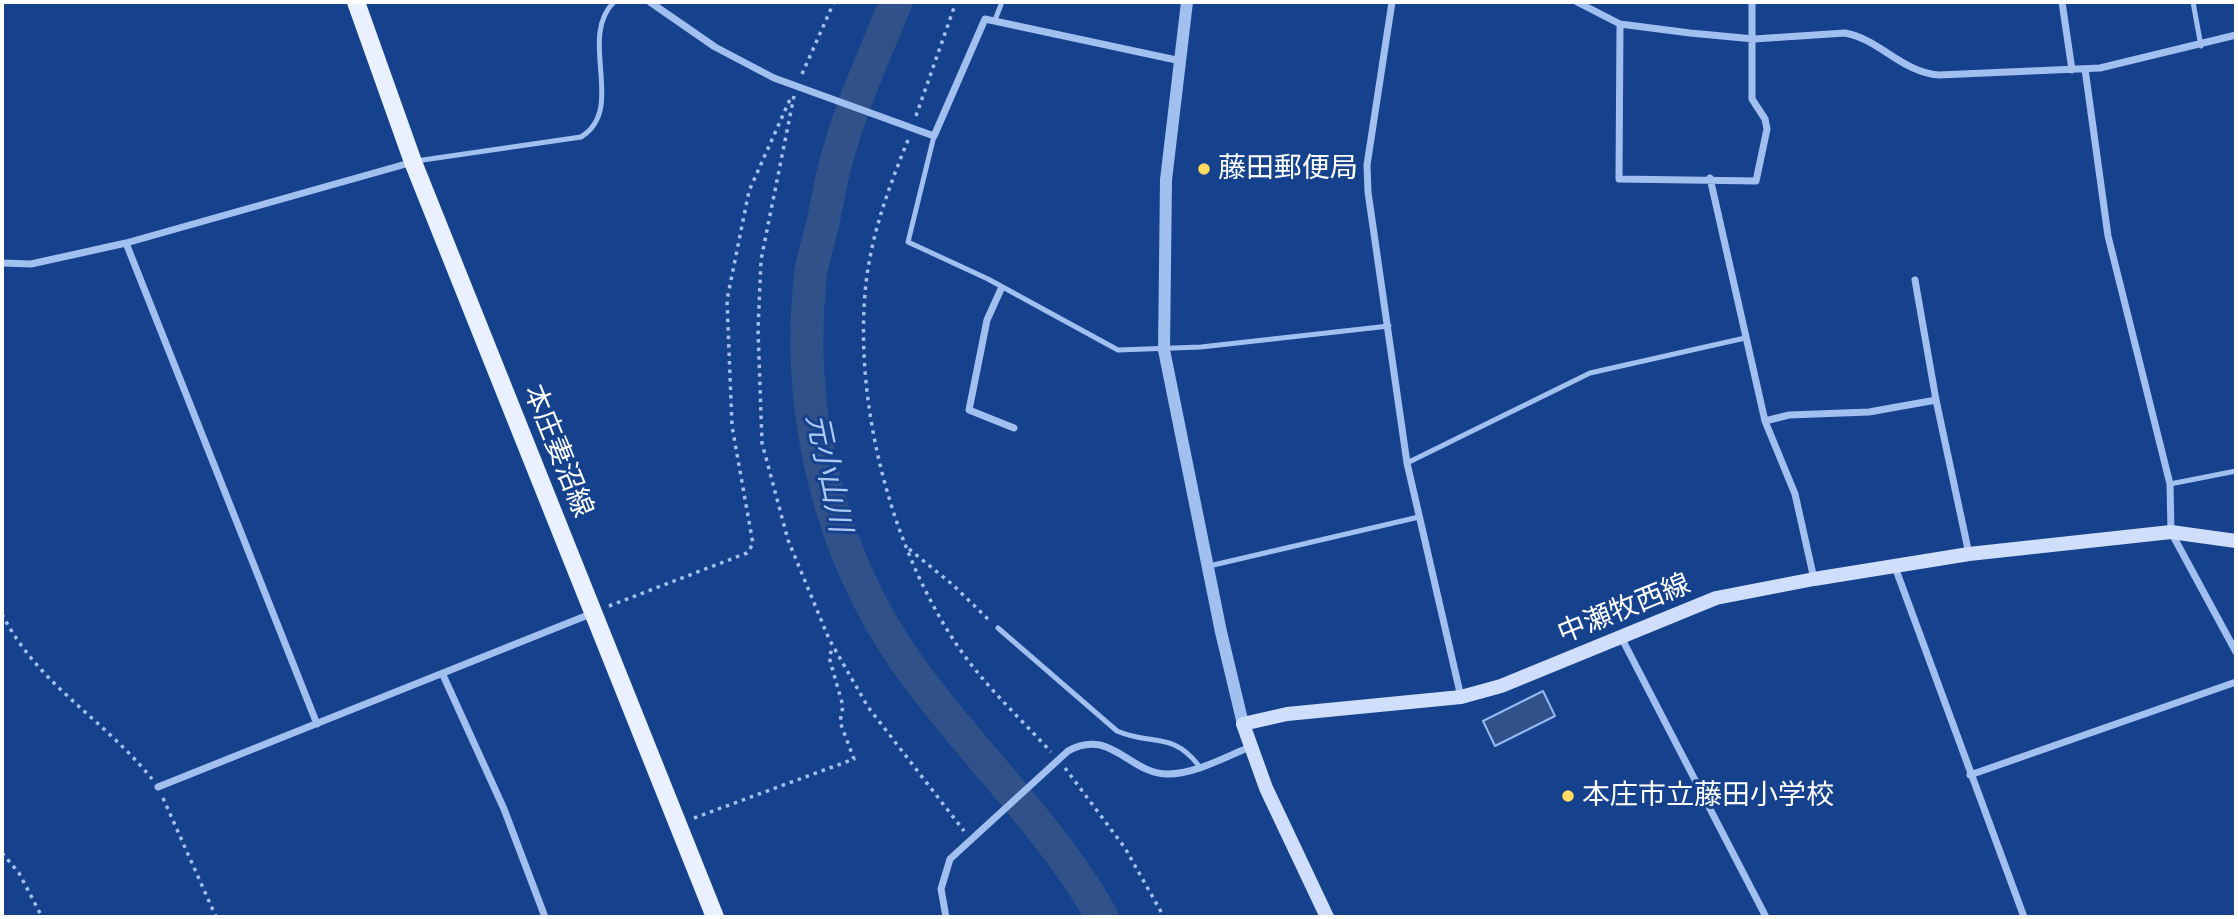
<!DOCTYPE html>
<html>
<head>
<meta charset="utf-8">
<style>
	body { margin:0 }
	#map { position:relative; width:2238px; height:919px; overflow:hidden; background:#16428d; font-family:"Alegreya Sans",sans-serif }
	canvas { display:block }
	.frame { position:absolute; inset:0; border:4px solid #fff; pointer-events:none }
</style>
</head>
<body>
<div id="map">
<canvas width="2238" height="919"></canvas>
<div class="frame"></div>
</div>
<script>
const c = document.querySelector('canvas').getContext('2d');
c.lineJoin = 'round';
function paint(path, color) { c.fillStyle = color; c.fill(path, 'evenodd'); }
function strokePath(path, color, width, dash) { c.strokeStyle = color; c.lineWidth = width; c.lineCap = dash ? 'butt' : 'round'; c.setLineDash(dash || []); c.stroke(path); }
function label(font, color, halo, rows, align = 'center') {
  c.font = font + ' "Alegreya Sans","Noto Sans JP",sans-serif'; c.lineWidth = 6; c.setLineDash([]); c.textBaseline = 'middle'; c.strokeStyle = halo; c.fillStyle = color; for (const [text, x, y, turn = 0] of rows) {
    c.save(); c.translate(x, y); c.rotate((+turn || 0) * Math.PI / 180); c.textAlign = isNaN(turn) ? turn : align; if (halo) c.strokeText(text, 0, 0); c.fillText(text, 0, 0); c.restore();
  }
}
const water = new Path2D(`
	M1543,691L1555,716L1495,746L1483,721Z`);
paint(water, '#315189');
strokePath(water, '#93b9f2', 2);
strokePath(new Path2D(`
	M896,2C876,52 852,103 838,155C831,177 828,200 823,222C819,241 812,260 810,279C796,414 830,555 909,666C968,749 1054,829 1102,917`), '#315189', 33);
strokePath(new Path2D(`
	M802,74L834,2
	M794,96L761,260L758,330L762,443L788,540L829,639L868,707L964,831
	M916,116L956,2
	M908,140C889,187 872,232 866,283C853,402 891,549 959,648C986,687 1019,717 1051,752
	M909,549L953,585L989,620
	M609,606L747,553L753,544L732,426L727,300L749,191L791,97
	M2,614C38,685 103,718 152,779
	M1065,768L1125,848L1164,917
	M163,798L216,917
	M694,818L854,759L840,722L843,706L829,657L833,647
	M2,853L19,873L42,917`), '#a1bfef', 3.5, [3.5, 5]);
strokePath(new Path2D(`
	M2193,2L2201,46
	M995,20L1002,2
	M934,136L908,242L988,279L1118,350L1201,347L1389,326
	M416,161L581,137C627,109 577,38 614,2
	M1407,463L1590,373L1745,338
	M2170,484L2236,471
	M1209,566L1419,517
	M998,628L1117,731C1151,746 1173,731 1199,766`), '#a1bfef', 5);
strokePath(new Path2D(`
	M650,2L715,47L774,78L934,136L985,19L1181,61
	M1392,2L1367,165L1368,192L1407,463L1461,697
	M1577,2L1620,24L1690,33L1754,39L1845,33C1879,39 1903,73 1939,75L2100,68L2236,35
	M2062,2L2072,70
	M1620,24L1619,179L1756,181L1767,129L1765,119L1752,99V2
	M2085,69L2108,236L2170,484L2171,532L2236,652
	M1710,178L1765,421L1795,494L1814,579
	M126,243L317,724
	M2,263L31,264L126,243L413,162
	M1915,280L1936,400
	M1001,289L987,320L969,410L1014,428
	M1765,421L1789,415L1869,412L1936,400L1969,554
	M1895,567L2024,917
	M1621,637L1766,917
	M443,675L504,809L545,917
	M1970,775L2236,682
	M158,787L593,613
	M946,917L941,889L950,859L1068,751C1111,727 1129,774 1168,774C1195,774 1225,757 1250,747`), '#a1bfef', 7);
strokePath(new Path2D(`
	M1187,2L1166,180L1164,350L1221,632L1243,724`), '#a1bfef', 12);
strokePath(new Path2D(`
	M1327,917L1266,788L1243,724L1287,714L1461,697L1501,686L1716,598L1814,579L1969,554L2171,532L2236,541`), '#cfdffb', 14);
strokePath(new Path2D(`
	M356,2L413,162L715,917`), '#e9f0ff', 18);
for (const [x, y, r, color] of [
	[1204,169,7,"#ffdc5f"],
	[1568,796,7,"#ffdc5f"]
]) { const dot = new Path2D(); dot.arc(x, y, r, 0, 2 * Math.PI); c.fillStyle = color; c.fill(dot); strokePath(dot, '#16428d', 2.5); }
label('28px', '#fff', '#16428d', [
	["藤田郵便局",1218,169],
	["本庄市立藤田小学校",1582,796]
], 'left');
label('28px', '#fff', '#16428d', [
	["本庄妻沼線",558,451,68],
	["中瀬牧西線",1624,609,-22]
]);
label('italic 30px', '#adcaf6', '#16428d', [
	["元小山川",828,473,78]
]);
</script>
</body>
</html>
